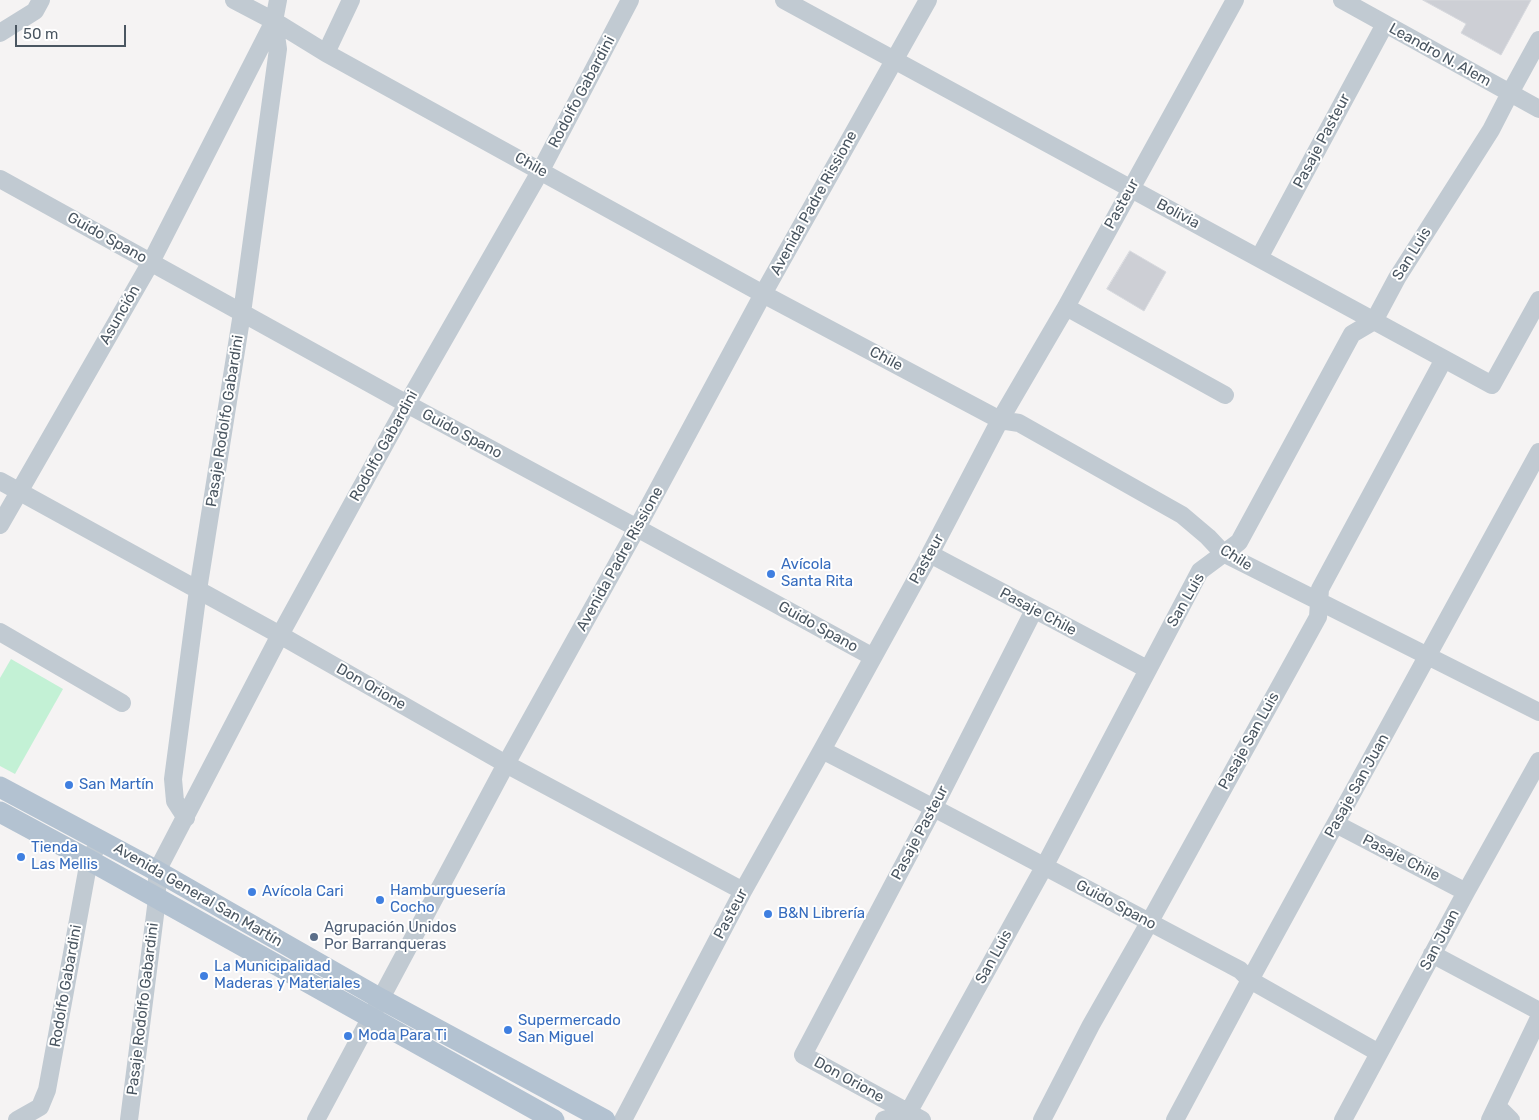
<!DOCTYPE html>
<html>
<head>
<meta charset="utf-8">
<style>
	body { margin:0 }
	#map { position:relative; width:1539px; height:1120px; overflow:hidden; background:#f5f3f3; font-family:Rubik,sans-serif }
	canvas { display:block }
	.scale { position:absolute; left:15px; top:25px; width:111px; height:22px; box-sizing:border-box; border:2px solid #4a5661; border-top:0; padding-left:6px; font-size:15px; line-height:18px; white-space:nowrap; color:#4a5661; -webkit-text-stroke:4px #fff; paint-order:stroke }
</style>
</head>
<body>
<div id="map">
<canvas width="1539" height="1120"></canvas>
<div class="scale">50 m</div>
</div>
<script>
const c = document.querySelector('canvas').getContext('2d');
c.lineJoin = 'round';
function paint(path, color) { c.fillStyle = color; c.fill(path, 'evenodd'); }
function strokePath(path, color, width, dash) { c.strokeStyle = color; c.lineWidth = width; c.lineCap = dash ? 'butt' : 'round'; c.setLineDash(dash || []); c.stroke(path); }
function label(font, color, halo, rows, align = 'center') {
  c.font = font + ' Rubik,sans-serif'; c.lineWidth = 4; c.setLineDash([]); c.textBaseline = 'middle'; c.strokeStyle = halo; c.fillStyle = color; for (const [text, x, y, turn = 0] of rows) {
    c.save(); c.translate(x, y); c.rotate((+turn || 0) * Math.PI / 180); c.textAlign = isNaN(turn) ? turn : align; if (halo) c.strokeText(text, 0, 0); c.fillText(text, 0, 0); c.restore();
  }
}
paint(new Path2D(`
	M11,659L63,689L15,774L0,766V678Z`), '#c3f1d5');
const building = new Path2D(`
	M1423,0H1531L1501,55L1461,33L1466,24Z
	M1130,251L1166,272L1144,311L1107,289Z`);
paint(building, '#cdcfd5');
strokePath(building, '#d7d9de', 1);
strokePath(new Path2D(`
	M234,0L274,21L326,53L763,294L1000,420L1019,423L1182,515L1208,537L1223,553L1539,712
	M784,0L1492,385L1539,300
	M1342,0L1539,109
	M0,33L35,11L41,0
	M326,53L351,0
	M0,179L407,404L637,528L873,657
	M1259,258L1385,24
	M1066,307L1225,395
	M0,481L280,635L506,764L743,891
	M0,525L151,262L274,21L278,0
	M930,554L1147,669
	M0,632L122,703
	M822,750C963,822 1101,897 1240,970L1250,980L1379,1053
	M186,818L175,801L173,779L198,590L242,313L278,49L274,21
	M1336,824L1466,892
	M1432,954L1539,1011
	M1497,1106L1511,1120
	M17,1120L40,1107L47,1090L89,860L101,840
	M129,1120L157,899V871L280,635L407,404L541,170L630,0
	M316,1120L506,764L637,528L763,294L928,0
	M623,1120L743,891L822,750L930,554L1000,420L1066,307L1235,0
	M884,1120L908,1113L1044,867L1200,571L1239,542L1352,334L1374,321L1397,278L1491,130L1510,93L1539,40
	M922,1120L803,1055L934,807L1034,610
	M1042,1120L1091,1025L1149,923L1318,617L1320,589L1444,359
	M1175,1120L1250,980L1539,452
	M1343,1120L1466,892L1539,761
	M1490,1120L1539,1018`), '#c1cad2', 18);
strokePath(new Path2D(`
	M0,787L157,871L381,999L605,1120
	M0,812L89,860L554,1120`), '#b3c2d1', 21);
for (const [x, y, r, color] of [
	[771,574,5,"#3f7fe0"],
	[69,785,5,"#3f7fe0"],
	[21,857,5,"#3f7fe0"],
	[252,892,5,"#3f7fe0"],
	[380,900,5,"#3f7fe0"],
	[768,914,5,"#3f7fe0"],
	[314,937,5,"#5c6f8a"],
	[204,976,5,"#3f7fe0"],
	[508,1030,5,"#3f7fe0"],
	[348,1036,5,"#3f7fe0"]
]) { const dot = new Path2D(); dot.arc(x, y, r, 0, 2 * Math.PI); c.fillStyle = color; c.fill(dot); strokePath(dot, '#fff', 2); }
label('15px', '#4a5661', '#fff', [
	["Leandro N. Alem",1440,55,29],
	["Rodolfo Gabardini",582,92,-62],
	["Pasaje Pasteur",1322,141,-62],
	["Chile",531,165,29],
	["Avenida Padre Rissione",814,203,-61],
	["Pasteur",1122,204,-61],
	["Bolivia",1178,214,28],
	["Guido Spano",107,238,29],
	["San Luis",1412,254,-58],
	["Asunción",120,315,-60],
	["Chile",886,359,28],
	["Pasaje Rodolfo Gabardini",225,421,-81],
	["Guido Spano",462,434,28],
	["Rodolfo Gabardini",384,446,-61],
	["Chile",1236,558,32],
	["Avenida Padre Rissione",620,559,-61],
	["Pasteur",927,559,-61],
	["San Luis",1186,600,-60],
	["Pasaje Chile",1038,612,28],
	["Guido Spano",818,627,29],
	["Don Orione",371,687,30],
	["Pasaje San Luis",1249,741,-61],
	["Pasaje San Juan",1357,786,-61],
	["Pasaje Pasteur",920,833,-62],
	["Pasaje Chile",1401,858,27],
	["Avenida General San Martín",198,895,30],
	["Guido Spano",1116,905,28],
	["Pasteur",731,914,-62],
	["San Juan",1440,940,-62],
	["San Luis",994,957,-61],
	["Rodolfo Gabardini",66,986,-80],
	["Pasaje Rodolfo Gabardini",143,1009,-83],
	["Don Orione",849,1080,29]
]);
label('15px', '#366cbe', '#fff', [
	["Avícola",781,565],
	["Santa Rita",781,582],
	["San Martín",79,785],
	["Tienda",31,848],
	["Las Mellis",31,865],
	["Hamburguesería",390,891],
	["Cocho",390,908],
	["Avícola Cari",262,892],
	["B&N Librería",778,914],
	["La Municipalidad",214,967],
	["Maderas y Materiales",214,984],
	["Supermercado",518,1021],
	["San Miguel",518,1038],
	["Moda Para Ti",358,1036]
], 'left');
label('15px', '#4e5e75', '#fff', [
	["Agrupación Unidos",324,928],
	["Por Barranqueras",324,945]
], 'left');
</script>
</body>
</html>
